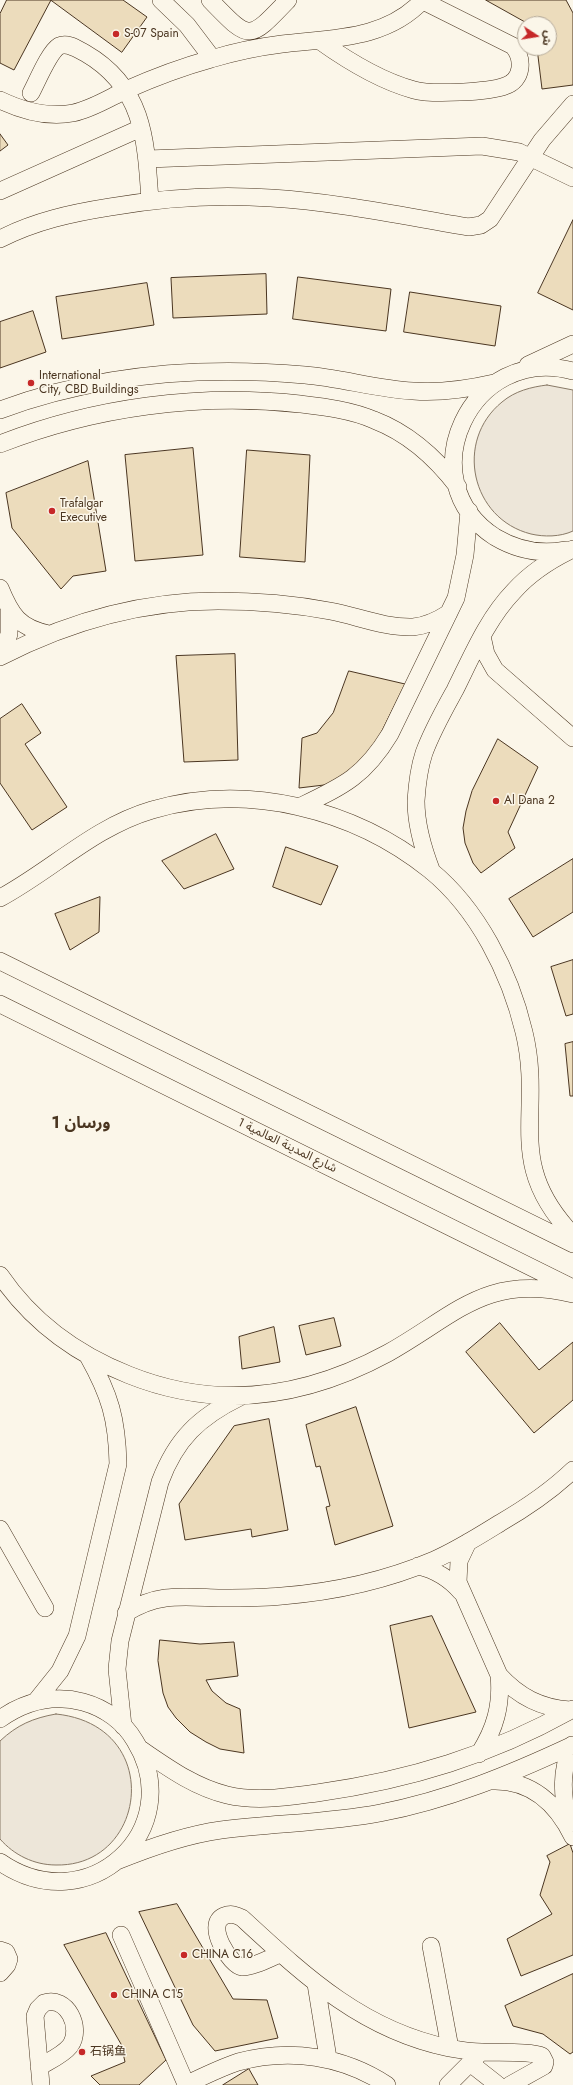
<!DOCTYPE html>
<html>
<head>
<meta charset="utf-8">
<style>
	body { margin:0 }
	#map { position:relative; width:573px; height:2085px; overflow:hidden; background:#fbf6e9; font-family:Jost,"Noto Sans Arabic",sans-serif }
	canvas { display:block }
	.north { position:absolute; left:517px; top:16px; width:40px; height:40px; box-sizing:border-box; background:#fbf6e9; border:1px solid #b4a999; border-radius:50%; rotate:102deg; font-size:11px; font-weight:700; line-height:16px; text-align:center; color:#4a3520 }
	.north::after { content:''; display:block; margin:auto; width:14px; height:18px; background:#c62828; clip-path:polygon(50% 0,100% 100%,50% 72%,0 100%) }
</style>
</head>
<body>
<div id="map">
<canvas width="573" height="2085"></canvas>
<div class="north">ش</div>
</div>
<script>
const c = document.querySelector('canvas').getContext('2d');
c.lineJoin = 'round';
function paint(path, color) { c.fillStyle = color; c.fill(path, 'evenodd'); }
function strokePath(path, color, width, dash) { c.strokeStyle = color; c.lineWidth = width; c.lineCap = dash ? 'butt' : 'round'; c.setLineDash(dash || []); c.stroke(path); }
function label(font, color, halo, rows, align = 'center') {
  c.font = font + ' Jost,"Noto Sans Arabic","Noto Sans SC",sans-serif'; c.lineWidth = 3; c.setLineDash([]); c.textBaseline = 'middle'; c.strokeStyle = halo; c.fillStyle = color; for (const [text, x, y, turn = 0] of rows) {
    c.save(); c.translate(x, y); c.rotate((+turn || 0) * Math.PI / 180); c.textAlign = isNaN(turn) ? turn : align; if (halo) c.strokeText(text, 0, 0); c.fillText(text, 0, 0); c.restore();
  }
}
const green = new Path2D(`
	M547,385L573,390V531C560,537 544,537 531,534C471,519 454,441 502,402C515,391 531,387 547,385Z
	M56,1714C165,1725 148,1867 56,1865C34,1865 14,1855 0,1839V1741C17,1725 33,1718 56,1714Z`);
paint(green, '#ede6d9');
strokePath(green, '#887966', 1);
const building = new Path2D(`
	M7,0H51L14,70L0,63V14Z
	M51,0H123L147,17L122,52Z
	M486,0H566L573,13V85L542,89L537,48H549V24H529Z
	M0,134L8,145L0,151Z
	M573,220V310L538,293Z
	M266,274L267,314L173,318L171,278Z
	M298,277L391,289L386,331L293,319Z
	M147,283L154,325L62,339L56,297Z
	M410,292L501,306L495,346L404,332Z
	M33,311L46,352L0,368V322Z
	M193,448L203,555L135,561L125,455Z
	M247,450L310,455L305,562L240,557Z
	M88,461L106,571L73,576L61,589L12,528L6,493Z
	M235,654L238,760L184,762L176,656Z
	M349,671L405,684L377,741L356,768L335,781L324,785L299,788L302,738L317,733L333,713Z
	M22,704L41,733L25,744L67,807L32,830L0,783V719Z
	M498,739L538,767L508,832L515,848L481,873L473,863L465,843L463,828L466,811L472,791Z
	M216,834L234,869L184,889L162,861Z
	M286,847L338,866L321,905L273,887Z
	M573,859V912L533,937L509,899Z
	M100,897L99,932L70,950L55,914Z
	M573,960V1014L566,1016L551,967Z
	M573,1042V1096H570L565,1044Z
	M334,1318L341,1346L306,1355L299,1326Z
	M500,1323L539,1370L573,1342V1400L534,1433L466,1352Z
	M274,1327L280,1362L242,1369L239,1337Z
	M356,1407L393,1526L335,1545L326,1507L330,1506L320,1466L316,1467L306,1425Z
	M269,1419L288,1530L252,1537L251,1529L185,1540L179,1504L234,1426Z
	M432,1616L476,1712L409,1728L390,1626Z
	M160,1640L200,1644L234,1642L238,1676L206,1680L212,1691L226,1703L240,1709L244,1753L220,1749L206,1742L190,1732L176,1718L168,1707L163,1693L158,1661Z
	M570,1844L573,1853V1955L521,1976L507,1939L552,1914L540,1895L550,1862L547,1856Z
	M177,1904L233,1999L267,2000L278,2038L215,2051L193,2025L139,1912Z
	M106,1933L166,2060L139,2085H100L91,2076L125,2062L121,2044L64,1945Z
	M573,1974V2052L570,2054L543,2034L513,2026L505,2006Z
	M249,2069L258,2085H223Z`);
paint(building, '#ecdcbc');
strokePath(building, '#4a3520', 1);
const minor = new Path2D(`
	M161,0L187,25L212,58
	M210,0C250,41 248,42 288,0
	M320,41C348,61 381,81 414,90C431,95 489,92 505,86C523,80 524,59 513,46L421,0
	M31,93C37,82 49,52 59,46C68,42 77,49 85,53C144,87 146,140 150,201
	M0,100C23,111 47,118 73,113C92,109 109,98 126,90C153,78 182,67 211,59C234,52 258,47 282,44C332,38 386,40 423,0
	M148,159L482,146L519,152L573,178
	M0,191L141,128
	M0,239C35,221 72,213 110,207C162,198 218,194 271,198C337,202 403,216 469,227L481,225L490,219L542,140L573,104
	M528,365L573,344
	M0,410C97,374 203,366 305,375C341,378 377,389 413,391C441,393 468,389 494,383
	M0,444C94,407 199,393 300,404C325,407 351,410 374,420C408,433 436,458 458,487
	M565,550C540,555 517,550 495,537C407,480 471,343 573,371
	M0,588C11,615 19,628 49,634
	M482,636L486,654L495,670L573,738
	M1,656L9,634V610
	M0,657C68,622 142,601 218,601C255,601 293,604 330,611C357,616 385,628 413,627C426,626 438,620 449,613
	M299,807C343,786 364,777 390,734L456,598L465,555L469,511
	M432,872C423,849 416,826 416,801C417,785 419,768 424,753C432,731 444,710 455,690C472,656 487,619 514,591C530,573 550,560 573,549
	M0,898C52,870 94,827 152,810C247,782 354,809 430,870C478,909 510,973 524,1032C544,1114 503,1162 573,1235
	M0,961L573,1244
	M0,1004L573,1288
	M0,1275C32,1322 76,1354 129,1375C219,1411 305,1398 388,1353C456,1315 486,1273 573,1294
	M0,1529L45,1608
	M468,1542L459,1561L458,1582L499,1675C519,1697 541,1708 570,1710
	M418,1566C436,1570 449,1578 461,1592
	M126,1613C158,1592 185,1597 221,1598C242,1598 262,1598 282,1596C332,1592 387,1580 434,1560C457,1550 479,1536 500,1523C526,1508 551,1491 573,1470
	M36,1701L60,1671L77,1636L118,1464C117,1419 110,1395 88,1356
	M0,1719C24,1702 53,1694 83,1702C105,1708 124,1722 135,1741C189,1829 88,1923 0,1862
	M123,1726L117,1669L120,1641L160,1482C176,1439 199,1417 240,1397
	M139,1748C167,1767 194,1787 227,1795C257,1802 286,1797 317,1793C409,1780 492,1755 573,1709
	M479,1754C495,1729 502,1705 499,1675
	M493,1781C531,1780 557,1804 573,1837
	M569,1824C562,1796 560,1772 572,1745
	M117,1861C151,1847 185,1835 221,1830C274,1823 328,1823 380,1813C448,1800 511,1774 573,1745
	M121,1935L186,2084
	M431,1946L450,2048
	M0,1950L6,1952L9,1959L7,1965L0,1973
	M280,1954C272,1957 251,1968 242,1967C231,1966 204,1925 224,1916C231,1913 236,1915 242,1918C305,1976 362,2030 449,2048C460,2050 471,2052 482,2052C495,2053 532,2051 542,2056L545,2062L544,2066L510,2085
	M316,1984L328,2058
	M470,2063L498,2085
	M39,2067C49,2061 63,2055 70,2046C83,2028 67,1995 44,2003L38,2009L35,2016L41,2085
	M185,2085C202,2077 220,2068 238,2062C290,2048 343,2056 387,2085
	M448,2085L481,2052`);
strokePath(minor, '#4a3520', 18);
strokePath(minor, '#fbf6e9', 17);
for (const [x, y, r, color] of [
	[116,34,4,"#c62828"],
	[31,383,4,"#c62828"],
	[52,511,4,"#c62828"],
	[496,801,4,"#c62828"],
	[184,1955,4,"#c62828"],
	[114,1995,4,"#c62828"],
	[82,2052,4,"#c62828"]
]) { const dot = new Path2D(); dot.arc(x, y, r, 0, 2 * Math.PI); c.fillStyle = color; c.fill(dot); strokePath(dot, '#fbf6e9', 1.5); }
label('12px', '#4a3520', '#fbf6e9', [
	["S-07 Spain",124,34],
	["International",39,376],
	["City, CBD Buildings",39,390],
	["Trafalgar",60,504],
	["Executive",60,518],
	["Al Dana 2",504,801],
	["CHINA C16",192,1955],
	["CHINA C15",122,1995],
	["石锅鱼",90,2052]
], 'left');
label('12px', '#4a3520', '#fbf6e9', [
	["شارع المدينة العالمية 1",287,1146,26]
]);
label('bold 16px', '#4a3520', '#fbf6e9', [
	["ورسان 1",81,1124]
]);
</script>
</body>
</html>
